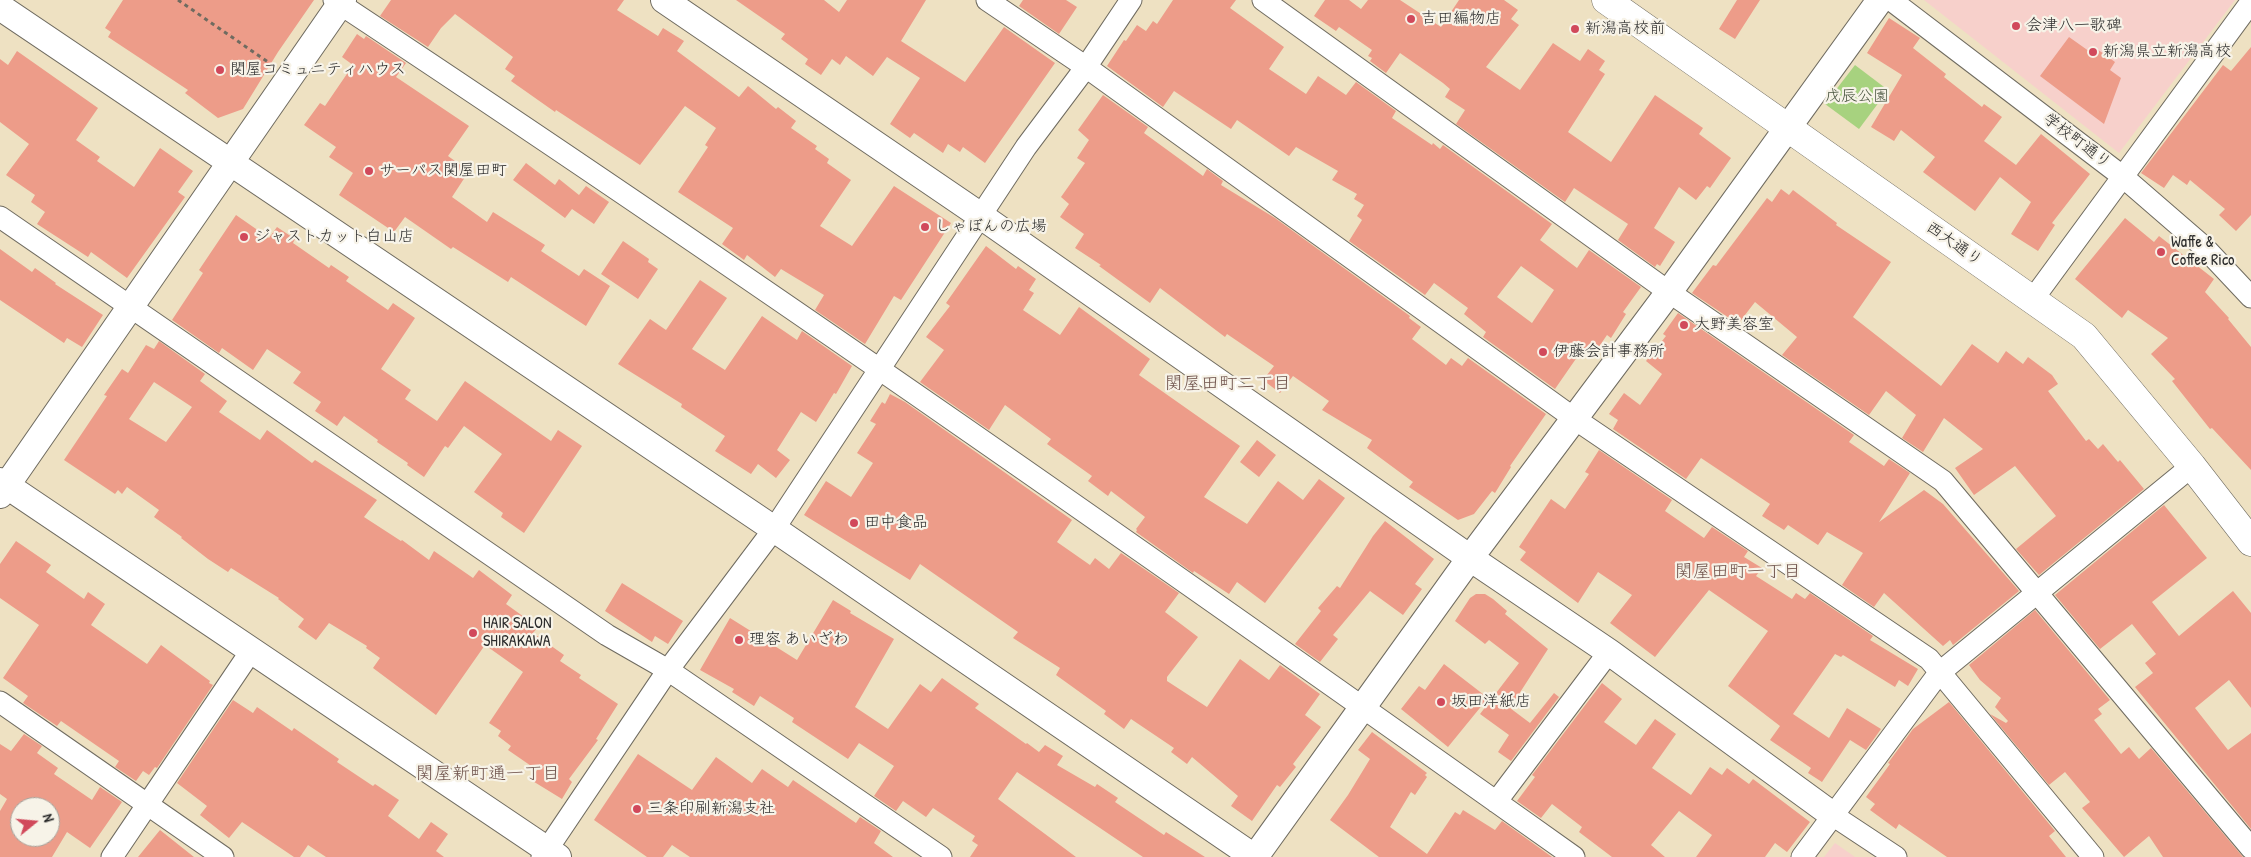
<!DOCTYPE html>
<html>
<head>
<meta charset="utf-8">
<style>
	body { margin:0 }
	#map { position:relative; width:2251px; height:857px; overflow:hidden; background:#eee1c2; font-family:"Patrick Hand",sans-serif }
	canvas { display:block }
	.north { position:absolute; left:10px; top:797px; width:50px; height:50px; box-sizing:border-box; background:#f7f3e8; border:1px solid #a5a39c; border-radius:50%; rotate:73deg; font-size:14px; font-weight:700; line-height:20px; text-align:center; color:#2b2b2b }
	.north::after { content:''; display:block; margin:auto; width:18px; height:22px; background:#d1495b; clip-path:polygon(50% 0,100% 100%,50% 72%,0 100%) }
</style>
</head>
<body>
<div id="map">
<canvas width="2251" height="857"></canvas>
<div class="north">N</div>
</div>
<script>
const c = document.querySelector('canvas').getContext('2d');
c.lineJoin = 'round';
function paint(path, color) { c.fillStyle = color; c.fill(path, 'evenodd'); }
function strokePath(path, color, width, dash) { c.strokeStyle = color; c.lineWidth = width; c.lineCap = dash ? 'butt' : 'round'; c.setLineDash(dash || []); c.stroke(path); }
function label(font, color, halo, rows, align = 'center') {
  c.font = font + ' "Patrick Hand","Klee One",sans-serif'; c.lineWidth = 4.5; c.setLineDash([]); c.textBaseline = 'middle'; c.strokeStyle = halo; c.fillStyle = color; for (const [text, x, y, turn = 0] of rows) {
    c.save(); c.translate(x, y); c.rotate((+turn || 0) * Math.PI / 180); c.textAlign = isNaN(turn) ? turn : align; if (halo) c.strokeText(text, 0, 0); c.fillText(text, 0, 0); c.restore();
  }
}
paint(new Path2D(`
	M1924,0H2235L2119,153Z
	M1835,843L1855,857H1824Z`), '#f7d0cb');
paint(new Path2D(`
	M1855,65L1888,90L1859,129L1825,104Z`), '#a7d27f');
paint(new Path2D(`
	M123,0H314L278,52L243,109L218,118L185,93L188,90L108,37L111,32L105,28Z
	M391,0H624L617,10L658,36L663,28L684,41L677,51L739,97L748,86L776,109L778,107L796,121L791,128L817,146L815,149L829,159L827,163L851,180L820,226L852,246L894,186L951,223L901,300L894,296L865,344L815,310L824,295L781,269L775,277L747,255L744,260L722,244L733,228L678,192L708,147L705,145L716,128L685,106L640,165L556,110L555,112L511,81L515,76L505,69L513,57L455,14L441,28L428,47L380,16Z
	M736,0H824L839,12L847,0H926L901,41L965,82L1004,27L1055,63L985,163L963,147L960,152L948,144L943,153L914,133L910,138L890,124L920,78L887,57L873,76L846,56L840,65L832,59L821,75L805,64L808,59L781,39L785,34Z
	M1023,0H1066L1077,7L1059,34L1019,6Z
	M1173,0H1236L1230,8L1284,47L1269,69L1306,94L1318,76L1346,95L1356,82L1396,111L1392,118L1432,145L1433,143L1440,149L1443,145L1552,224L1540,240L1577,268L1589,250L1641,287L1623,312L1626,314L1611,338L1607,335L1592,357L1582,350L1555,389L1483,337L1486,332L1464,314L1468,308L1434,283L1425,295L1349,241L1362,220L1357,216L1364,205L1354,199L1357,194L1332,180L1338,171L1296,147L1289,156L1237,120L1231,129L1174,91L1163,107L1107,66L1124,40L1126,41L1137,25L1146,31L1153,21L1157,24ZM1521,266L1554,290L1532,323L1497,297Z
	M1325,0H1349L1361,9L1368,0H1400L1441,27L1459,0H1504L1518,10L1511,19L1519,25L1486,67L1520,90L1553,43L1580,61L1588,49L1605,61L1599,70L1605,74L1568,132L1611,162L1655,95L1703,128L1699,134L1731,158L1710,188L1707,186L1696,200L1679,187L1654,228L1675,242L1660,266L1657,264L1655,267L1618,240L1628,224L1574,188L1565,202L1456,124L1465,110L1445,97L1450,89L1443,83L1400,53L1386,73L1370,61L1372,58L1368,56L1372,50L1339,27L1336,31L1314,16Z
	M1737,0H1760L1735,39L1719,29Z
	M1889,18L1920,38L1913,48L1946,74L1944,77L1982,107L1984,104L2002,117L1984,141L2016,165L2041,134L2090,174L2052,223L2055,225L2038,251L2011,234L2031,202L2000,177L1975,211L1923,172L1935,157L1901,130L1894,141L1871,127L1902,75L1867,53Z
	M357,34L364,39L366,36L406,63L396,77L469,126L448,156L469,171L452,197L487,222L493,212L545,245L541,251L579,276L584,269L610,286L586,326L511,277L508,282L453,247L451,249L405,217L394,232L339,195L353,173L329,157L336,147L304,125L320,103L325,106L353,65L342,57Z
	M2069,37L2093,54L2097,49L2115,62L2110,70L2121,78L2104,124L2040,76Z
	M2251,47V215L2236,231L2219,215L2225,209L2190,180L2187,185L2173,175L2164,188L2141,173L2223,65L2231,71Z
	M17,51L98,108L76,140L100,157L97,161L134,187L160,148L193,171L178,192L185,197L127,278L91,252L88,257L37,224L45,212L31,202L35,195L6,175L29,144L0,122V59L8,65Z
	M1103,95L1148,127L1144,133L1203,176L1207,169L1223,181L1221,185L1275,218L1410,316L1409,318L1421,327L1412,339L1446,365L1451,358L1462,366L1468,358L1546,414L1510,466L1511,467L1495,493L1492,491L1474,514L1458,520L1409,487L1413,482L1367,448L1372,440L1322,410L1329,401L1293,376L1280,393L1263,380L1274,366L1227,334L1225,337L1160,288L1150,303L1099,266L1101,265L1075,248L1084,234L1060,217L1069,204L1061,197L1085,163L1077,158L1089,140L1078,130Z
	M526,163L555,185L559,179L579,195L586,186L609,202L594,224L572,209L565,218L513,180Z
	M1781,189L1789,195L1793,190L1837,223L1836,225L1891,262L1853,317L1941,386L1972,344L1998,363L2006,351L2023,364L2028,357L2052,375L2058,384L2048,391L2086,441L2089,439L2098,449L2103,444L2118,462L2120,460L2144,489L2039,575L2016,549L2056,516L2015,466L1974,495L1955,468L1983,449L1944,418L1923,452L1902,438L1916,415L1886,391L1869,415L1782,355L1797,337L1755,302L1738,324L1692,293L1713,265L1716,266L1767,198L1772,202Z
	M236,215L269,238L277,227L295,239L293,243L329,268L331,265L349,277L346,281L388,310L393,303L415,318L381,369L411,390L405,399L437,421L465,381L551,441L558,430L582,446L524,533L501,517L503,513L474,492L502,454L464,426L448,448L445,446L424,477L407,465L408,463L377,442L378,440L344,416L337,426L315,411L321,402L293,383L301,372L267,349L253,370L222,348L219,353L172,320L203,273L199,270Z
	M2125,218L2154,242L2159,236L2214,279L2205,292L2229,318L2228,319L2251,347V470L2212,428L2210,429L2172,381L2175,379L2151,354L2168,338L2128,310L2122,318L2075,279Z
	M623,241L649,259L648,262L658,269L638,299L601,274Z
	M986,246L1016,269L1018,266L1036,279L1029,290L1034,293L1023,310L1060,335L1079,307L1150,359L1139,375L1240,446L1204,497L1247,524L1278,481L1303,500L1319,479L1345,498L1265,603L1237,582L1229,594L1194,571L1193,573L1136,532L1137,530L1136,529L1145,517L1111,491L1108,496L1088,481L1092,476L1047,444L1051,439L1005,405L989,430L920,382L944,350L926,337L950,306L946,303Z
	M0,249L32,272L35,268L56,283L55,284L103,315L82,347L67,338L64,343L0,300Z
	M700,280L727,298L692,349L725,370L762,316L797,340L802,331L852,366L836,394L834,393L816,422L801,412L777,450L790,460L776,478L758,464L751,474L715,451L725,436L681,407L682,404L618,364L650,319L666,330Z
	M1678,313L1854,435L1849,442L1884,466L1889,459L1910,473L1879,522L1924,490L1943,504L2019,591L1953,645L1950,640L1943,646L1884,593L1874,607L1842,585L1863,553L1827,532L1818,545L1788,525L1784,530L1762,516L1770,504L1701,458L1686,479L1613,429L1618,420L1609,414L1624,393L1640,405L1662,374L1646,361L1666,336L1663,334Z
	M159,341L205,374L200,381L227,401L219,412L260,440L267,430L312,463L315,460L377,500L364,517L401,541L402,540L429,560L434,551L473,578L479,570L512,595L506,604L538,627L533,633L564,655L560,661L581,675L579,678L618,704L596,739L598,740L569,779L572,782L562,799L531,780L537,770L508,750L511,746L498,736L501,731L489,723L523,672L485,645L436,715L373,668L380,658L366,648L367,646L329,623L316,640L298,627L304,619L278,599L279,598L231,568L228,572L208,559L181,538L182,537L154,517L159,510L127,487L122,494L118,490L115,494L64,460L107,396L104,395L122,369L128,373L146,345L154,349ZM154,382L192,407L166,442L129,419Z
	M890,394L905,402L1072,520L1057,542L1090,565L1095,558L1109,569L1121,553L1179,593L1165,612L1198,637L1167,677V681L1207,707L1240,659L1269,680L1280,665L1320,694L1305,715L1321,727L1293,764L1296,767L1280,787L1277,785L1252,821L1231,806L1238,796L1192,757L1187,764L1171,752L1174,748L1131,719L1124,729L1104,714L1106,711L1056,675L1060,668L1013,638L1018,632L920,564L910,580L804,515L826,481L851,497L873,463L857,453L876,424L870,421L882,402L885,404Z
	M1257,440L1276,455L1259,477L1240,462Z
	M1599,450L1672,500L1665,511L1704,538L1712,527L1748,551L1744,557L1762,568L1756,576L1792,599L1796,593L1805,599L1810,593L1873,636L1870,640L1918,669L1908,686L1899,680L1895,687L1843,655L1841,657L1835,654L1793,714L1829,738L1847,708L1881,729L1866,750L1850,740L1822,782L1808,773L1811,768L1770,740L1780,726L1728,686L1768,631L1709,590L1655,657L1610,623L1632,595L1598,572L1578,603L1520,560L1526,552L1519,547L1551,499L1565,509L1589,474L1585,472Z
	M2164,505L2207,558L2152,602L2179,636L2233,591L2251,613V708L2229,680L2195,708L2228,750L2251,733V829L2135,687L2153,673L2145,663L2156,654L2132,624L2100,649L2055,595Z
	M1385,521L1434,559L1415,584L1422,589L1403,615L1370,591L1333,635L1338,639L1320,662L1295,644L1321,611L1318,608L1337,586L1340,588L1373,536Z
	M16,541L51,565L46,572L84,599L88,592L105,604L91,625L147,664L161,645L210,681L209,683L213,685L157,768L155,767L149,775L143,771L136,781L115,767L119,761L61,721L57,726L23,703L28,696L3,678L39,625L0,598V564Z
	M622,583L683,621L668,644L655,636L652,642L605,611Z
	M1476,594H1485L1493,599L1507,611L1505,614L1548,649L1510,708L1530,723L1554,693L1559,697L1511,761L1498,752L1509,735L1480,714L1519,663L1489,640L1485,644L1455,621L1470,598Z
	M833,600L851,611L850,613L894,639L855,707L888,729L920,684L931,692L942,678L979,704L975,708L1026,744L1027,743L1039,752L1045,745L1063,756L1057,765L1095,787L1097,784L1118,798L1115,802L1164,835L1166,832L1205,857H1143L1017,772L998,799L1076,857H970L978,845L972,841L975,836L933,808L926,817L903,801L896,811L874,796L894,766L859,743L848,759L792,722L794,718L760,696L754,706L732,692L734,689L700,670L730,618L797,660Z
	M2035,610L2110,700L2098,709L2102,714L2094,720L2121,754L2129,747L2139,759L2151,748L2243,857H2163L2149,836L2124,857L2082,808L2090,802L2065,772L2049,785L1990,714L2006,723L2008,721L1995,707L2001,698L1980,680L1969,665Z
	M1444,664L1488,698L1448,747L1401,709L1419,686L1425,690Z
	M1602,683L1622,699L1604,722L1636,745L1655,719L1676,734L1652,768L1691,795L1710,767L1722,775L1727,768L1749,784L1753,779L1810,822L1787,852L1775,843L1765,857H1696L1712,835L1679,811L1651,845L1665,857H1612L1579,832L1582,827L1552,804L1541,818L1517,801L1535,777L1532,775Z
	M233,700L253,713L257,707L292,731L294,728L339,759L337,762L373,786L375,784L399,800L388,816L419,839L431,822L448,834L436,851L444,857H326L308,845L300,857H294L242,822L229,838L200,815L207,806L177,783Z
	M1949,702L2055,831L2049,836L2066,857H1947L1899,824L1896,829L1870,810L1875,804L1866,797L1890,764L1888,763L1913,729Z
	M1372,732L1427,773L1425,775L1427,777L1415,795L1411,792L1390,827L1427,854L1455,812L1460,815L1463,810L1495,830L1502,821L1552,857H1379L1330,820L1348,795L1370,759L1358,750Z
	M24,734L42,746L37,753L58,768L54,774L92,800L100,787L122,802L90,848L67,832L52,857H0V811L7,799L0,794V744L11,751ZM20,807H50V837H20Z
	M638,754L692,790L716,757L752,783L762,769L788,787L793,780L856,823L860,817L881,831L874,843L893,857H690L672,845L663,857H647L594,820Z
	M160,830L194,857H138Z`), '#ed9c89');
const minor = new Path2D(`
	M334,0C753,277 1164,566 1574,857
	M987,0L1086,67L1575,419L1929,659L2093,857
	M1263,0L1669,292L1943,481L2251,848
	M1891,0L2122,176L2204,247L2251,297
	M0,217L607,635L668,670L941,857
	M2033,299L2251,2
	M0,702L223,857
	M1496,802L1609,652
	M1834,816L1896,857
	M112,857L251,651
	M542,857L668,670L774,529L1026,147L1086,67L1131,0
	M1802,857L1939,673L2192,466`);
const tertiary = new Path2D(`
	M664,0L981,216L1470,558L1609,652L1834,816
	M0,7L774,529L1254,857
	M0,481L558,857
	M0,495L343,0
	M1255,857L1470,558L1669,292L1880,0`);
const trunk = new Path2D(`
	M1606,0L2084,336L2192,466L2251,542`);
strokePath(minor, '#6f6b60', 23);
strokePath(tertiary, '#6f6b60', 28);
strokePath(trunk, '#6f6b60', 29);
strokePath(new Path2D(`
	M178,0L268,62`), '#6f6b60', 3, [4, 4]);
strokePath(minor, '#fff', 21);
strokePath(tertiary, '#fff', 26);
strokePath(trunk, '#fff', 28);
for (const [x, y, r, color] of [
	[1411,19,5,"#d1495b"],
	[2016,26,5,"#d1495b"],
	[1575,29,5,"#d1495b"],
	[2093,52,5,"#d1495b"],
	[220,70,5,"#d1495b"],
	[369,171,5,"#d1495b"],
	[925,227,5,"#d1495b"],
	[244,237,5,"#d1495b"],
	[2161,252,5,"#d1495b"],
	[1684,325,5,"#d1495b"],
	[1543,352,5,"#d1495b"],
	[854,523,5,"#d1495b"],
	[473,633,5,"#d1495b"],
	[739,640,5,"#d1495b"],
	[1441,702,5,"#d1495b"],
	[637,809,5,"#d1495b"]
]) { const dot = new Path2D(); dot.arc(x, y, r, 0, 2 * Math.PI); c.fillStyle = color; c.fill(dot); strokePath(dot, '#f7f3e8', 2); }
label('16px', '#2b2b2b', '#f7f3e8', [
	["吉田編物店",1421,19],
	["会津八一歌碑",2026,26],
	["新潟高校前",1585,29],
	["新潟県立新潟高校",2103,52],
	["関屋コミュニティハウス",230,70],
	["サーパス関屋田町",379,171],
	["しゃぼんの広場",935,227],
	["ジャストカット白山店",254,237],
	["Waffe &",2171,243],
	["Coffee Rico",2171,261],
	["大野美容室",1694,325],
	["伊藤会計事務所",1553,352],
	["田中食品",864,523],
	["HAIR SALON",483,624],
	["SHIRAKAWA",483,642],
	["理容 あいざわ",749,640],
	["坂田洋紙店",1451,702],
	["三条印刷新潟支社",647,809]
], 'left');
label('16px', '#4a5540', '#f7f3e8', [
	["戊辰公園",1857,97]
]);
label('16px', '#2b2b2b', '#f7f3e8', [
	["学校町通り",2077,141,37],
	["西大通り",1954,244,35]
]);
label('18px', '#6f534c', '#f7f3e8', [
	["関屋田町二丁目",1228,384],
	["関屋田町一丁目",1738,572],
	["関屋新町通一丁目",488,774]
]);
</script>
</body>
</html>
